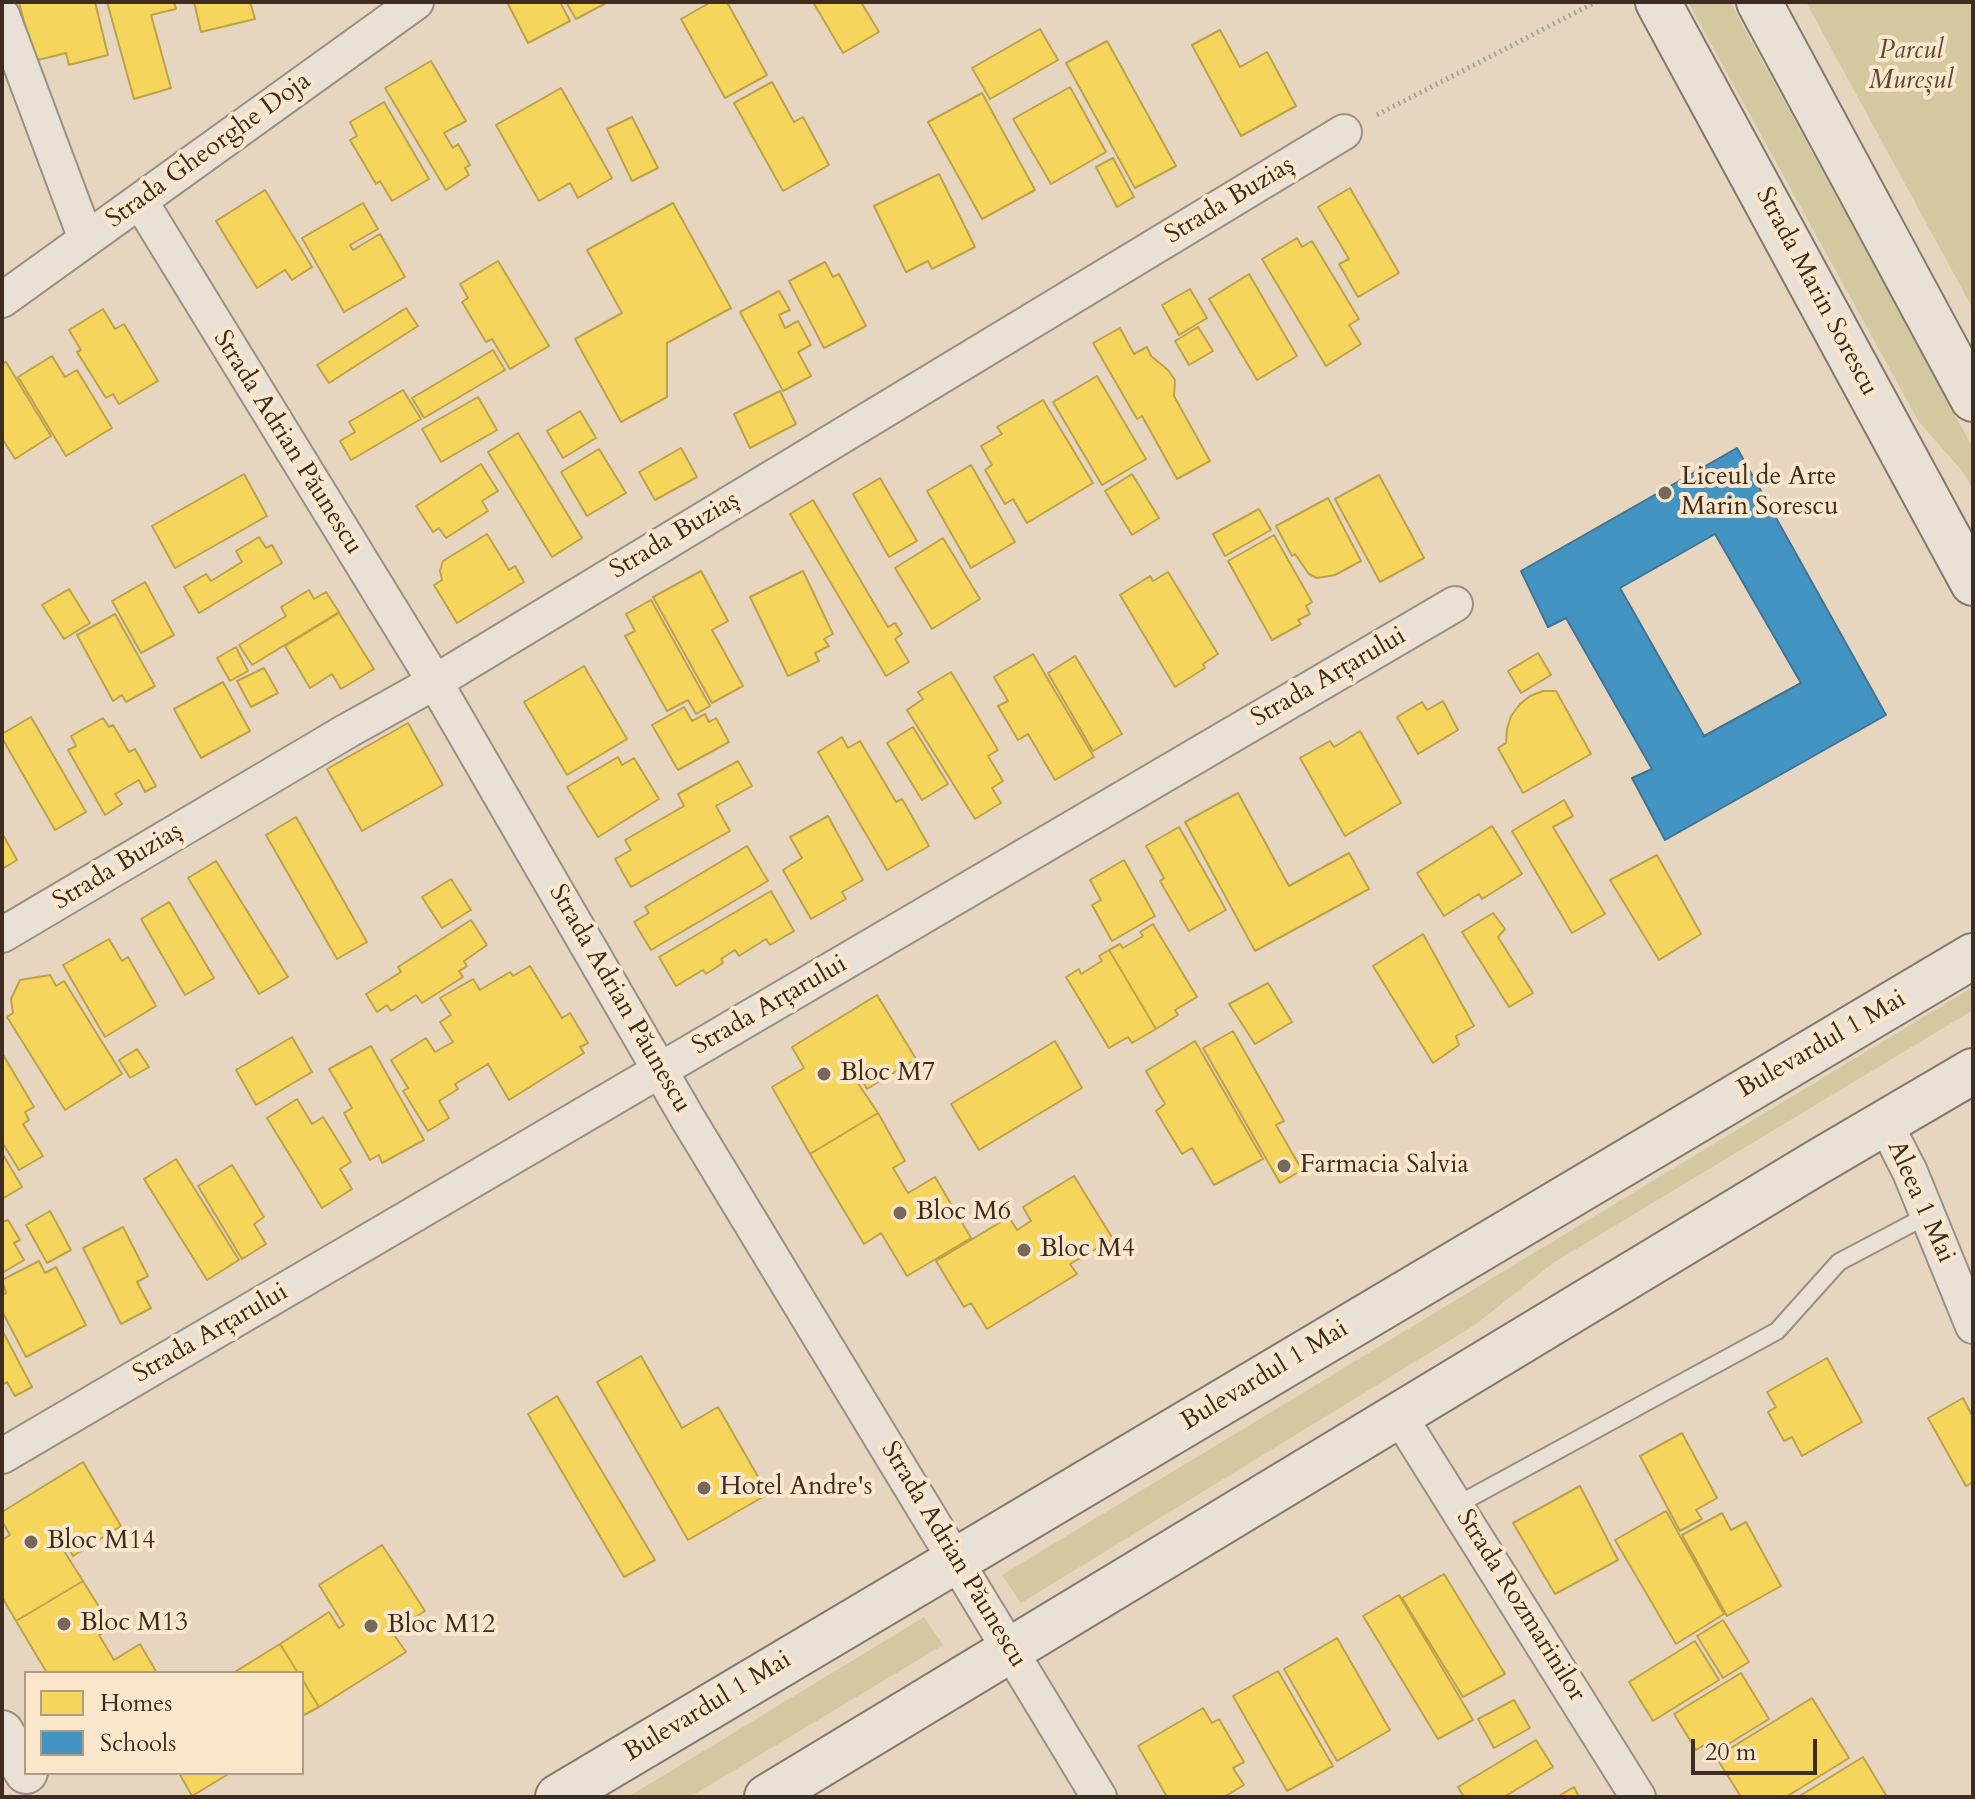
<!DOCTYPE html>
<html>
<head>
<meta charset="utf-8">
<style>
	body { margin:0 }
	#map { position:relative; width:1975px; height:1799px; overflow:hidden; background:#e6d6bf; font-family:Cardo,serif }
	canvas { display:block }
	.frame { position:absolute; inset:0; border:4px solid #3d2c1f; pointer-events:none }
	.legend { position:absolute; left:24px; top:1671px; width:280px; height:104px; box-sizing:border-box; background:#f9e6cb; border:2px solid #ae9c86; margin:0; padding:10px 14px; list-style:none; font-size:24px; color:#3d2c1f }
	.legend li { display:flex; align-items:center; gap:16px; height:40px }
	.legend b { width:40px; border:2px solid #ae9c86 }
	.scale { position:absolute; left:1691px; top:1739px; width:126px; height:36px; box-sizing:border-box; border:4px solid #3d2c1f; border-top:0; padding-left:10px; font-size:24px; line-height:28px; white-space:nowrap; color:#3d2c1f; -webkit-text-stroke:6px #f9e6cb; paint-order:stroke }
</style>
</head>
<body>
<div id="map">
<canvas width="1975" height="1799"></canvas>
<div class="frame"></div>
<ul class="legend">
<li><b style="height:22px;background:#f6d55c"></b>Homes</li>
<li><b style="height:22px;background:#4393c3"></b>Schools</li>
</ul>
<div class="scale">20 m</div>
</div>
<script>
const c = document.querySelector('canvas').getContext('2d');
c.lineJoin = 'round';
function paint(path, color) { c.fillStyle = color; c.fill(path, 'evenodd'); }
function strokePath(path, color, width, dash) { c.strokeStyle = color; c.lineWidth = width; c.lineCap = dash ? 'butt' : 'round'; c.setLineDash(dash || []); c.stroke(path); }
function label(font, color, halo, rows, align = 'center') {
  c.font = font + ' Cardo,serif'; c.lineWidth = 8; c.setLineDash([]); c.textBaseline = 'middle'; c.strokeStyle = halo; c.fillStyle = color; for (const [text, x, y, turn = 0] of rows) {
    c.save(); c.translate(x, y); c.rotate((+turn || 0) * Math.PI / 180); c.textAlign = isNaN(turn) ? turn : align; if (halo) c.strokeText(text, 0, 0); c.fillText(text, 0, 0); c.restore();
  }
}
paint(new Path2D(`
	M1688,2H1730L1973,448V490L1964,473L1919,422Z
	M1806,2H1973V309Z
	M1973,987V1010L1553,1263L1475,1325L1021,1603L1002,1575Z
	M924,1617L943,1645L690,1797H628Z`), '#d3c8a0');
const homes = new Path2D(`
	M19,2H95L108,55L69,65L66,53L34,61Z
	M107,2H174L176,9L151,15L171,88L134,99Z
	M194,2H250L255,19L201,32Z
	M507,2H560L570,21L528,43Z
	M566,2H608L576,19Z
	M711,2H727L767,75L725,98L681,19Z
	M813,2H861L879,32L843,53Z
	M1040,29L1058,60L990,99L972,68Z
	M1220,30L1240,67L1267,52L1296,106L1241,136L1192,45Z
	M1107,41L1176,166L1135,188L1066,63Z
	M431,61L466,121L444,133L453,148L458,144L470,165L465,168L469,175L446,190L385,88Z
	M772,82L794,122L803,117L829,165L783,191L734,103Z
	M1070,87L1106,152L1051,184L1013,119Z
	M561,88L612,178L578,198L570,183L539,201L496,125Z
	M982,93L1035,190L982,219L928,122Z
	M384,102L429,179L392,201L380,181L376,184L350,140L357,136L350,122Z
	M632,117L658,168L632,181L607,129Z
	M1113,158L1134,197L1117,207L1096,167Z
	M939,174L975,247L932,269L928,261L906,272L874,206Z
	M1350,188L1399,273L1358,297L1339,264L1349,259L1318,207Z
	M265,190L312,267L292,280L285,270L257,288L216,221Z
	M363,203L378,229L350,245L353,250L380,234L405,277L344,312L302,238Z
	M673,203L731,308L667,343V397L621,422L575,339L622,313L587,250Z
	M1297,238L1302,247L1312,241L1359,319L1349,325L1361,344L1326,366L1262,259Z
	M498,261L549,346L510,369L492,339L486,342L462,302L468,298L460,284Z
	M825,262L833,277L839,274L866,326L824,348L789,281Z
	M1249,274L1297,356L1257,380L1209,299Z
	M1190,289L1207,318L1179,335L1162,305Z
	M779,291L790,310L779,315L785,328L798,321L811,345L798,352L811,376L783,391L740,312Z
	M406,308L418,326L329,383L317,365Z
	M103,309L115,329L124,324L158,381L119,404L113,394L106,398L77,352L81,350L69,330Z
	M1198,327L1213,351L1189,365L1175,341Z
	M1120,328L1134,354L1147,347L1151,356L1168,370L1175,380L1174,396L1210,461L1177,479L1142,416L1137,419L1093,343Z
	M493,350L505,370L424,418L412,398Z
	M52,356L65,377L77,370L112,428L66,456L18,377Z
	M6,362L51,436L15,459L2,438V364Z
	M1097,376L1146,459L1102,485L1053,402Z
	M403,390L421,419L351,460L340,441L355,432L349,422Z
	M780,391L796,424L750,448L734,414Z
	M478,397L497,430L441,462L422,429Z
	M1043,400L1093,483L1027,523L1013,499L1005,504L985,470L992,465L981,446L1002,434L997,427Z
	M580,411L596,438L563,458L547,431Z
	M518,433L582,538L552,557L488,452Z
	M681,448L697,477L655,500L639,472Z
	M599,449L626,493L587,516L561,472Z
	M481,464L498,491L482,501L488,511L446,538L439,528L433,532L416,506Z
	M971,465L1015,542L971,568L927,491Z
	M244,474L267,516L175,568L152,526Z
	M1132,474L1159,518L1132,535L1105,491Z
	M1379,475L1424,558L1380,582L1335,499Z
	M880,478L917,541L889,557L853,494Z
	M1328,498L1361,561L1335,575L1317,578L1309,574L1295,554L1292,556L1276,526Z
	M813,500L888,627L895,623L902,634L895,639L909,662L886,676L790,514Z
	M1259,509L1271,530L1225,556L1213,534Z
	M487,534L509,570L515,566L524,582L457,623L434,585L442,580L440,571L443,561Z
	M1274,535L1312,602L1306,606L1310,614L1298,620L1301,624L1272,640L1228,561Z
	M259,537L266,548L272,545L282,563L199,613L184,587L206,574L211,581L242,562L236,551Z
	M943,538L980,599L932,629L895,568Z
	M701,571L728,621L712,630L743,686L712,703L653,597Z
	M803,571L833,634L824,639L829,646L815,653L819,661L788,676L750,597Z
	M1168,572L1218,654L1203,664L1205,668L1175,687L1120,595L1150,576L1153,581Z
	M145,582L174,635L141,653L112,601Z
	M69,589L90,623L64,639L42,605Z
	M309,590L314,599L326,592L339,612L252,665L239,645L286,616L281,607Z
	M651,600L710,706L696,714L688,700L667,711L625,636L635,631L626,614Z
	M339,613L374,669L341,689L332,674L310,688L285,646Z
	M115,614L155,686L126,702L122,695L113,701L77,635Z
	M236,647L248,671L230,681L217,658Z
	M1538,653L1551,675L1521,693L1508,671Z
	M1033,654L1094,757L1055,780L1028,734L1018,740L998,706L1008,701L994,677Z
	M1075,656L1122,734L1093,751L1048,673Z
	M584,666L627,739L567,775L524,702Z
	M264,668L278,693L251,707L237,681Z
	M951,672L998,750L988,756L1003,781L992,788L1001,803L975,819L907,710L923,699L918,692Z
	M223,682L250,731L201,758L174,709Z
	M1543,691H1556L1591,754L1523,793L1498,748L1506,743L1507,729L1511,716L1520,704L1530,696Z
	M1443,701L1458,730L1418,754L1397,717L1422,702L1427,710Z
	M684,707L692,721L705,714L709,722L716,718L729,742L678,770L652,725Z
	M31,717L86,812L55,830L2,738V734Z
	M103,718L109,727L113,725L129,752L135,749L156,786L145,792L139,780L115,794L122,804L105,815L68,750L76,746L71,736Z
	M408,723L443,785L362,831L327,769Z
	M913,727L948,784L922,800L887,743Z
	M1360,731L1401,803L1345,836L1300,758L1330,741L1334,747Z
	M842,737L848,748L860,741L896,802L902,799L929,846L887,870L818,752Z
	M618,757L622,765L634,758L659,799L598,837L567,787Z
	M738,761L752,786L716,806L730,831L631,887L615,859L631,850L625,840L684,806L678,794Z
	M1238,793L1289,886L1349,853L1369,889L1255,951L1185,822Z
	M1564,800L1573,816L1553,827L1605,914L1572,933L1512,831Z
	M828,816L863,880L842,892L846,899L811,919L783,870L802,858L790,837Z
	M296,817L367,942L337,959L266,835Z
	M1492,826L1522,874L1482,899L1479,894L1444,916L1417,873Z
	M1179,827L1226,910L1189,931L1160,881L1164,878L1146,846Z
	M2,833L17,860L2,869Z
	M747,846L768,881L651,950L634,922L649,913L645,907Z
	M1657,855L1701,934L1659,960L1610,880Z
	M1124,860L1155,916L1112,941L1092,905L1101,900L1090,880Z
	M216,861L288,977L259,994L188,878Z
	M451,879L471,910L442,928L422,897Z
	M771,891L794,931L770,945L766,939L739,956L735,950L721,959L723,963L706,974L703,970L676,986L659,957Z
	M169,902L214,978L185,995L141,919Z
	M1493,913L1505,929L1498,937L1533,993L1509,1007L1462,932Z
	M471,920L487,945L464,961L467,966L459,971L463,977L422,1003L416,995L391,1011L387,1005L377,1012L366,994L401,972L398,967Z
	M1153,924L1197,997L1175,1010L1178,1015L1156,1029L1109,950L1120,944L1123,948L1143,936L1140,932Z
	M1423,934L1474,1026L1456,1036L1459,1045L1433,1063L1373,966Z
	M109,939L122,961L128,957L156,1006L105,1037L63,965Z
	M1109,950L1156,1029L1132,1043L1128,1037L1109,1048L1066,977L1079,969L1081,974L1102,961L1099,956Z
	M530,966L562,1018L570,1013L588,1043L580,1047L584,1053L509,1100L488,1064L455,1084L458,1089L439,1101L449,1118L428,1131L403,1091L408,1088L391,1060L426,1038L435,1052L453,1042L440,1022L451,1015L440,998L473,979L480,990L510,972L513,976Z
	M50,975L56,986L64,981L122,1074L65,1110L7,1017L13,1013L11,999L20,980Z
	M1268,983L1292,1022L1255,1044L1229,1004Z
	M877,995L916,1059L867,1089L858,1073L853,1076L878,1113L810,1154L772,1087L804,1068L792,1047Z
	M1233,1031L1284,1121L1276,1125L1302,1170L1280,1183L1203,1048Z
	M292,1037L312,1072L256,1105L236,1070Z
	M1055,1041L1082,1088L979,1150L951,1104Z
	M1195,1041L1263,1159L1214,1185L1192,1148L1182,1154L1156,1111L1165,1104L1146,1071Z
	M371,1046L424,1140L382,1163L379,1155L370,1160L344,1113L352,1108L329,1069Z
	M137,1049L149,1067L130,1078L119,1060Z
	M2,1053L34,1107L25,1112L29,1120L23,1124L43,1156L19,1170L2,1142Z
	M297,1099L312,1124L323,1117L351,1162L340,1169L352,1189L322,1208L267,1118Z
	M878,1113L905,1161L893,1168L908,1193L935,1177L971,1238L907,1276L881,1233L864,1244L810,1154Z
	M2,1153L22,1187L2,1199Z
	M176,1159L239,1260L207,1280L144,1179Z
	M232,1165L264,1217L254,1224L266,1244L242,1259L198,1186Z
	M1074,1176L1113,1239L1070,1264L1077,1274L987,1329L971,1303L964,1307L936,1261L1009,1217L1017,1230L1031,1221L1023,1207Z
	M50,1211L71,1250L47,1263L26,1225Z
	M8,1220L20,1240L14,1243L24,1260L2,1273V1222Z
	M123,1227L148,1276L137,1282L151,1308L121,1324L83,1248Z
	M39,1261L45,1273L56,1267L86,1325L26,1357L2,1311V1295L6,1293L2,1280Z
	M2,1330L32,1387L15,1396L7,1382L2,1385Z
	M641,1356L682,1428L718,1407L768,1494L688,1540L597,1382Z
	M1827,1358L1862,1422L1802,1456L1792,1437L1784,1441L1768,1412L1776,1407L1767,1392Z
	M557,1396L655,1560L624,1577L528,1414Z
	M1963,1398L1973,1417V1482L1966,1486L1928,1418Z
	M1682,1433L1717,1498L1696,1510L1702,1519L1680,1531L1640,1456Z
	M83,1462L121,1526L73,1556L64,1540L59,1543L83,1581L16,1621L2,1597V1540L10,1535L2,1521V1512Z
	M1580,1486L1618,1560L1555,1594L1513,1523Z
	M1666,1511L1724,1614L1676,1644L1615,1540Z
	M1722,1513L1731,1530L1746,1522L1781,1586L1727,1616L1682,1535Z
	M382,1545L425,1611L392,1632L406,1652L319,1707L302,1679V1673H298L280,1644L329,1612L339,1628L344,1625L319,1585Z
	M1444,1574L1505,1674L1463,1697L1402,1598Z
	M83,1581L112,1628L99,1635L114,1660L140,1644L157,1673H47L16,1621Z
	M1399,1595L1473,1720L1438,1739L1363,1616Z
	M1723,1620L1749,1662L1723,1678L1697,1636Z
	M1337,1638L1390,1730L1337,1761L1284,1669Z
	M1695,1641L1719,1680L1653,1721L1629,1682Z
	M280,1644L298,1673H233Z
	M1278,1671L1333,1766L1287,1791L1233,1696Z
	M1741,1673L1769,1719L1717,1751L1711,1741L1696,1750L1674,1714Z
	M302,1679L319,1707L302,1716Z
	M1812,1698L1849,1758L1786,1797H1741L1716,1757Z
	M1514,1700L1530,1728L1494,1748L1478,1719Z
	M1203,1708L1212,1723L1219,1719L1244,1762L1233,1768L1244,1785L1224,1797H1167L1138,1746Z
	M1536,1740L1553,1767L1504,1797H1464L1458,1787Z
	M1863,1757L1887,1797H1798Z
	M179,1773H230L192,1796Z
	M1574,1787L1579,1797H1557Z`);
paint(homes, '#f6d55c');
strokePath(homes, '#bea24a', 2);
const schools = new Path2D(`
	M1737,448L1886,715L1665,840L1632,778L1652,769L1566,618L1548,627L1521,571ZM1715,534L1801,683L1704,736L1620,588Z`);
paint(schools, '#4393c3');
strokePath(schools, '#417492', 2);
const service = new Path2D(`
	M1457,1505L1777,1331L1839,1262L1928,1215`);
const minor = new Path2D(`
	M2,15L86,239
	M140,201L435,682L688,1119L1099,1797
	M2,300L416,2
	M2,935L347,731L435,682L1344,132
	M1885,1123L1910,1172L1973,1326
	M1400,1417L1638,1797
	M2,1456L1455,604`);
const tertiary = new Path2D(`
	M2,1732L26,1772`);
const secondary = new Path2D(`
	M1658,2L1973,583
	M1759,2L1973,399
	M558,1797L1973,956
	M767,1797L1816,1163L1973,1071`);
strokePath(service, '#9b9082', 20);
strokePath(minor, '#9b9082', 38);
strokePath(tertiary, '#9b9082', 46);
strokePath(secondary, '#84796c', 48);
strokePath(new Path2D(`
	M1377,115L1596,2`), '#aba49a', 5, [2, 4]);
strokePath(service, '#e9e1d6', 16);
strokePath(minor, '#e9e1d6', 34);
strokePath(tertiary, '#e9e1d6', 42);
strokePath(secondary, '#e9e1d6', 44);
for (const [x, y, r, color] of [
	[1665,493,8,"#786857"],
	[824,1074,8,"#786857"],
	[1284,1166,8,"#786857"],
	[900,1213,8,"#786857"],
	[1024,1250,8,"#786857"],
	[704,1488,8,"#786857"],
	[31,1542,8,"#786857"],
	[64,1624,8,"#786857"],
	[371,1626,8,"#786857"]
]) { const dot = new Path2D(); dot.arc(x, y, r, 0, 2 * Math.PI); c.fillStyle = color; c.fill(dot); strokePath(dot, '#f9e6cb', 3); }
label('italic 26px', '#584934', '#f9e6cb', [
	["Parcul",1911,52],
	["Mureșul",1911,82]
]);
label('26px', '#3d2c1f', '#f9e6cb', [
	["Strada Gheorghe Doja",209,151,-36],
	["Strada Buziaș",1230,201,-31],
	["Strada Marin Sorescu",1816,292,62],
	["Strada Adrian Păunescu",287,443,58],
	["Strada Buziaș",675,536,-31],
	["Strada Arțarului",1329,678,-30],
	["Strada Buziaș",118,867,-31],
	["Strada Adrian Păunescu",619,999,60],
	["Strada Arțarului",770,1006,-30],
	["Bulevardul 1 Mai",1822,1045,-30],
	["Aleea 1 Mai",1920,1202,66],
	["Strada Arțarului",211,1334,-30],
	["Bulevardul 1 Mai",1265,1376,-31],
	["Strada Adrian Păunescu",953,1555,59],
	["Strada Rozmarinilor",1520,1606,58],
	["Bulevardul 1 Mai",708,1707,-31]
]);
label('26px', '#3d2c1f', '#f9e6cb', [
	["Liceul de Arte",1681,478],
	["Marin Sorescu",1681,508],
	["Bloc M7",840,1074],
	["Farmacia Salvia",1300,1166],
	["Bloc M6",916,1213],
	["Bloc M4",1040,1250],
	["Hotel Andre's",720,1488],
	["Bloc M14",47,1542],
	["Bloc M13",80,1624],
	["Bloc M12",387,1626]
], 'left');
</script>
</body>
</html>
